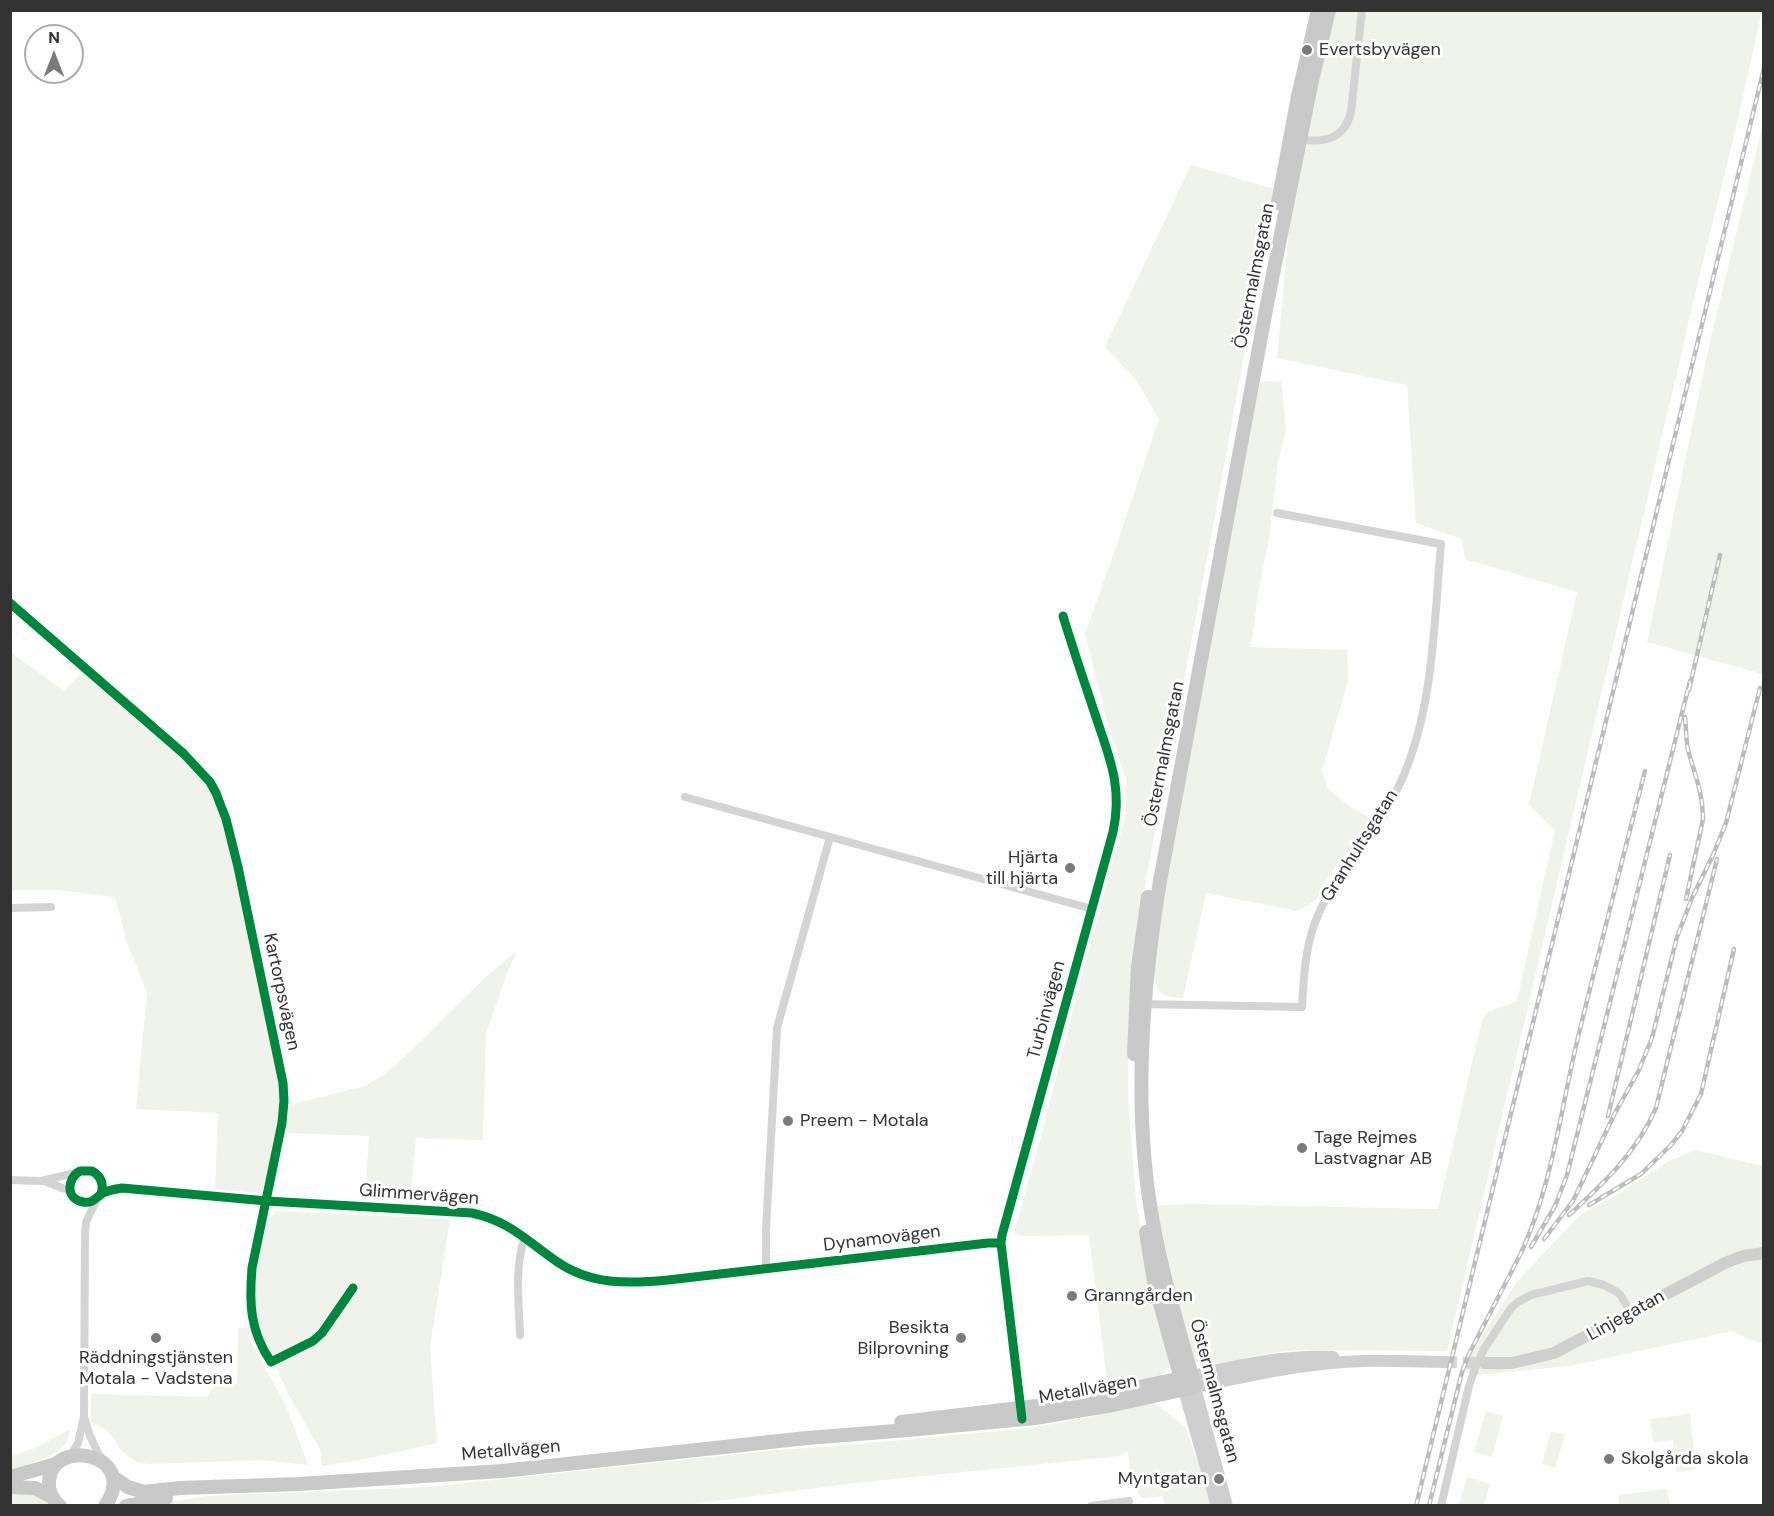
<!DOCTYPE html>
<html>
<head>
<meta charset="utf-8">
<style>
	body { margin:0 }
	#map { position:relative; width:1774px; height:1516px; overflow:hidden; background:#fff; font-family:"DM Sans",sans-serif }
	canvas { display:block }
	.frame { position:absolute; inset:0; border:12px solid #333; pointer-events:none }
	.north { position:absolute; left:24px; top:24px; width:60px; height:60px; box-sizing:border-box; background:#fff; border:2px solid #adadad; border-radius:50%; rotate:0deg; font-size:16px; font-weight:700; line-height:24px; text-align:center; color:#333 }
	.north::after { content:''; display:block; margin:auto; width:21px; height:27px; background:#7a7a7a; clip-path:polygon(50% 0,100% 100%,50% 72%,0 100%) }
</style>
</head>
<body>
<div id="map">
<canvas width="1774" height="1516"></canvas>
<div class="frame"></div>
<div class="north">N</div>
</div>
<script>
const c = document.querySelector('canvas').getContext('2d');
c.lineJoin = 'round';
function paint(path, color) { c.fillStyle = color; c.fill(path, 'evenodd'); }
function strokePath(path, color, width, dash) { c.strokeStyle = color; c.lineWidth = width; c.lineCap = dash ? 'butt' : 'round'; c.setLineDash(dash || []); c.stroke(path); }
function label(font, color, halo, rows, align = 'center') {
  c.font = font + ' "DM Sans",sans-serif'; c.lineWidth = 6; c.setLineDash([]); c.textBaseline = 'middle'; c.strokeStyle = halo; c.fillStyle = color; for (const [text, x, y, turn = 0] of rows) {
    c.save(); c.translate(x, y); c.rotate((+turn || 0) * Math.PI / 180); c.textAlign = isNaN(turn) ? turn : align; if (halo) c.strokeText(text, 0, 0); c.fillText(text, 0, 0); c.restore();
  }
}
paint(new Path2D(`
	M1334,11H1762L1738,119L1703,261L1447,1351L1299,1350L1268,1353L1206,1367L1195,1362L1184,1327L1156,1206L1190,1204L1438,1209L1482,1020L1488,1012L1517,1001L1555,830L1529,805L1577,592L1465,559L1462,539L1416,523L1407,385L1277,358L1292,196Z
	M1763,125L1764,676H1763V674L1647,642L1712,332Z
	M1191,165L1274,189L1209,548L1143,895L1128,1042V1100L1136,1199L1143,1245L1169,1359V1367L1159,1377L1108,1389L1089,1235L1022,1236L1014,1233L1039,1144L1082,975L1125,817L1126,780L1107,721L1085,634L1116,547L1159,419L1135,378L1105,347Z
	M1281,381L1286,430L1278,461L1269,539L1259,588L1251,647L1347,650L1348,681L1322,771L1328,789L1351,807L1371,819L1347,854L1330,873L1317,899L1298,911L1206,893L1183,998C1176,997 1166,998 1160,992C1147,980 1159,925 1161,907L1256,401L1260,382Z
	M10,652L64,691L90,665L159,726L221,788L286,1101L274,1169L260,1193L215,1189L218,1113L136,1109L147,992L126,940L115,897L58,890H11Z
	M517,951L507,973L486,1034L483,1140L416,1138L410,1201L365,1199L369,1136L286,1133L289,1105L365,1086C390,1073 412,1050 432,1030C460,1002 486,975 517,951Z
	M1695,1150L1763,1166V1343L1750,1340L1732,1331L1569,1366L1479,1375L1466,1372L1472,1352L1515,1284L1581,1214L1615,1196L1669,1161Z
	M276,1211L450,1219L430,1347L437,1443L375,1457L322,1466L320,1449L288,1394L256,1322V1273L268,1220Z
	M238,1328H249L250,1340L287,1408L308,1465L264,1460L148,1464L136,1462L128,1456L121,1450L107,1430L91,1422V1394L207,1397L215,1384H237Z
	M1154,1402L1185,1427L1214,1505H1164L1163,1496L1142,1498L1131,1484L1128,1451L1120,1456L854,1483L678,1506H143L208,1496L428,1487L776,1450L838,1446L1030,1428L1085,1418Z
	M1486,1411L1503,1416L1492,1457L1474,1452Z
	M1690,1414L1696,1469L1676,1472L1673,1440L1653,1442L1650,1419Z
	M70,1429C69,1434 68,1439 66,1443C57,1457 26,1464 11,1470V1456L38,1447Z
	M1551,1431L1565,1435L1555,1468L1542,1464Z
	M1467,1477L1490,1484L1484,1505H1459Z
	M1667,1489L1670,1505H1619L1618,1495Z
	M11,1491L37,1494L51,1505L11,1506Z`), '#f0f2ec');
strokePath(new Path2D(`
	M1445,1362L1485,1363`), '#d6d6d6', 12, [12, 6]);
strokePath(new Path2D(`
	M1296,139C1322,143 1344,141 1351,112L1362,10
	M10,603L184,754L210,782L216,793L226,819L238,867L283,1083L284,1101L282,1123L252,1268C249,1304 250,1331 271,1362L313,1341L322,1333L353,1288
	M685,797L1092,909
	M10,908L51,907
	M1142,1004L1302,1007C1304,975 1305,943 1319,913C1333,881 1358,856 1377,826C1388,811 1395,794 1403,777C1434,705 1434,621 1441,544L1277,513
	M10,1180L41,1181L75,1173
	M44,1181L70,1191
	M101,1194C104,1184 101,1176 92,1171H80C67,1178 65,1199 83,1202C93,1204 96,1197 103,1193C109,1190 116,1189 122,1188L267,1201L472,1213C509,1221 526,1240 556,1261C590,1285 628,1284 668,1280L988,1243H1001
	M766,1268V1230L777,1028L830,837
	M520,1335C519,1302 514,1268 525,1237
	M1021,1410L1001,1243L1002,1235L1113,832C1123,786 1109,757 1095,714C1084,681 1073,649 1063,616
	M84,1417L90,1436L102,1461
	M70,1457L78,1443L84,1416L85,1234L86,1222L97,1199
	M1091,1506L1129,1501
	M1441,1506L1469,1386L1476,1366L1484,1349L1511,1308L1518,1302L1531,1295L1588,1281L1604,1285L1617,1292L1621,1296L1631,1313`), '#d4d4d4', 8);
strokePath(new Path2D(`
	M1485,1363H1512L1554,1353L1727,1262L1743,1256L1764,1253
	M1192,1376C1239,1365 1284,1355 1333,1357
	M1184,1390L1217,1506
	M1227,1506L1195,1387C1250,1375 1306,1363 1362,1361C1390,1360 1417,1362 1445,1362`), '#cfcfcf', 12);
strokePath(new Path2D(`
	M1278,203L1298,96L1318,10
	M1134,1054L1138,967L1148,897
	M1146,1232L1154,1282L1184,1390
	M901,1422L1062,1403L1187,1377
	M10,1477L56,1464
	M113,1477L128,1487L144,1492L180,1488L299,1484L502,1471L807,1438L908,1430L1035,1418L1113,1405L1195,1387C1178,1325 1158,1262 1149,1198C1134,1093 1143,985 1160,881L1268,299L1312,80L1329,10
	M10,1487L35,1488L52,1497
	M60,1506C52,1499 48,1491 49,1481C52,1436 141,1454 105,1506
	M126,1506L166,1498`), '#c9c9c9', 14);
const rail = new Path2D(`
	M1689,690L1720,555
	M1685,717C1686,728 1686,739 1688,750C1695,775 1703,793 1703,819L1686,899
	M1608,1116L1670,855
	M1589,1205L1641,1174L1671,1145L1682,1131L1701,1094L1734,949
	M1569,1215C1604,1183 1637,1152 1656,1108L1717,859
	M1544,1239L1573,1201L1615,1113L1638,1072L1652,1038L1677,937L1692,898L1713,855L1726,823L1760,688
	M1531,1247L1555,1206L1567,1175L1690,681
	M1416,1506L1764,68
	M1429,1506L1462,1372L1469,1354L1521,1253C1551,1188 1560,1115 1576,1046C1598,954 1622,862 1645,771`);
strokePath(rail, '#bdbdbd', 4.5);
strokePath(rail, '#fff', 2, [7]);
strokePath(new Path2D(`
	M10,603L184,754L210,782L216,793L226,819L238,867L283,1083L284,1101L282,1123L252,1268C249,1304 250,1331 271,1362L313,1341L322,1333L353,1288
	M101,1194C104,1184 101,1176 92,1171H80C67,1178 65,1199 83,1202C93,1204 96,1197 103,1193C109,1190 116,1189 122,1188L267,1201L472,1213C509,1221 526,1240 556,1261C590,1285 628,1284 668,1280L988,1243H1001
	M1022,1419L1001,1243L1002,1235L1113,832C1123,786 1109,757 1095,714C1084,681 1073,649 1063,616`), '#00873e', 9);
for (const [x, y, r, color] of [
	[1307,50,6,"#7a7a7a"],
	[1070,868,6,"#7a7a7a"],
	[788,1121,6,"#7a7a7a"],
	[1302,1148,6,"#7a7a7a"],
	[1072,1296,6,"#7a7a7a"],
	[156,1338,6,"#7a7a7a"],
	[961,1338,6,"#7a7a7a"],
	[1609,1459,6,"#7a7a7a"],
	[1219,1479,6,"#7a7a7a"]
]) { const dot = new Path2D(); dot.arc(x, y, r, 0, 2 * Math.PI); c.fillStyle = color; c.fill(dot); strokePath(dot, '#fff', 2); }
label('18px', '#333', '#fff', [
	["Evertsbyvägen",1319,50],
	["Hjärta",1058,858,"right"],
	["till hjärta",1058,879,"right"],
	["Preem - Motala",800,1121],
	["Tage Rejmes",1314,1138],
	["Lastvagnar AB",1314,1159],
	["Granngården",1084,1296],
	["Besikta",949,1328,"right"],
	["Bilprovning",949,1349,"right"],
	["Räddningstjänsten",156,1358,"center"],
	["Motala - Vadstena",156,1379,"center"],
	["Skolgårda skola",1621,1459],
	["Myntgatan",1207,1479,"right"]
], 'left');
label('18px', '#333', '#fff', [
	["Östermalmsgatan",1255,276,-79],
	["Östermalmsgatan",1165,754,-79],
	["Granhultsgatan",1360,846,-58],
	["Kartorpsvägen",281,992,78],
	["Turbinvägen",1047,1010,-75],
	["Glimmervägen",419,1195,4],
	["Dynamovägen",882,1239,-7],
	["Linjegatan",1626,1316,-29],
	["Metallvägen",1088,1390,-10],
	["Östermalmsgatan",1214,1391,75],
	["Metallvägen",511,1451,-5]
]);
</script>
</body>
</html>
